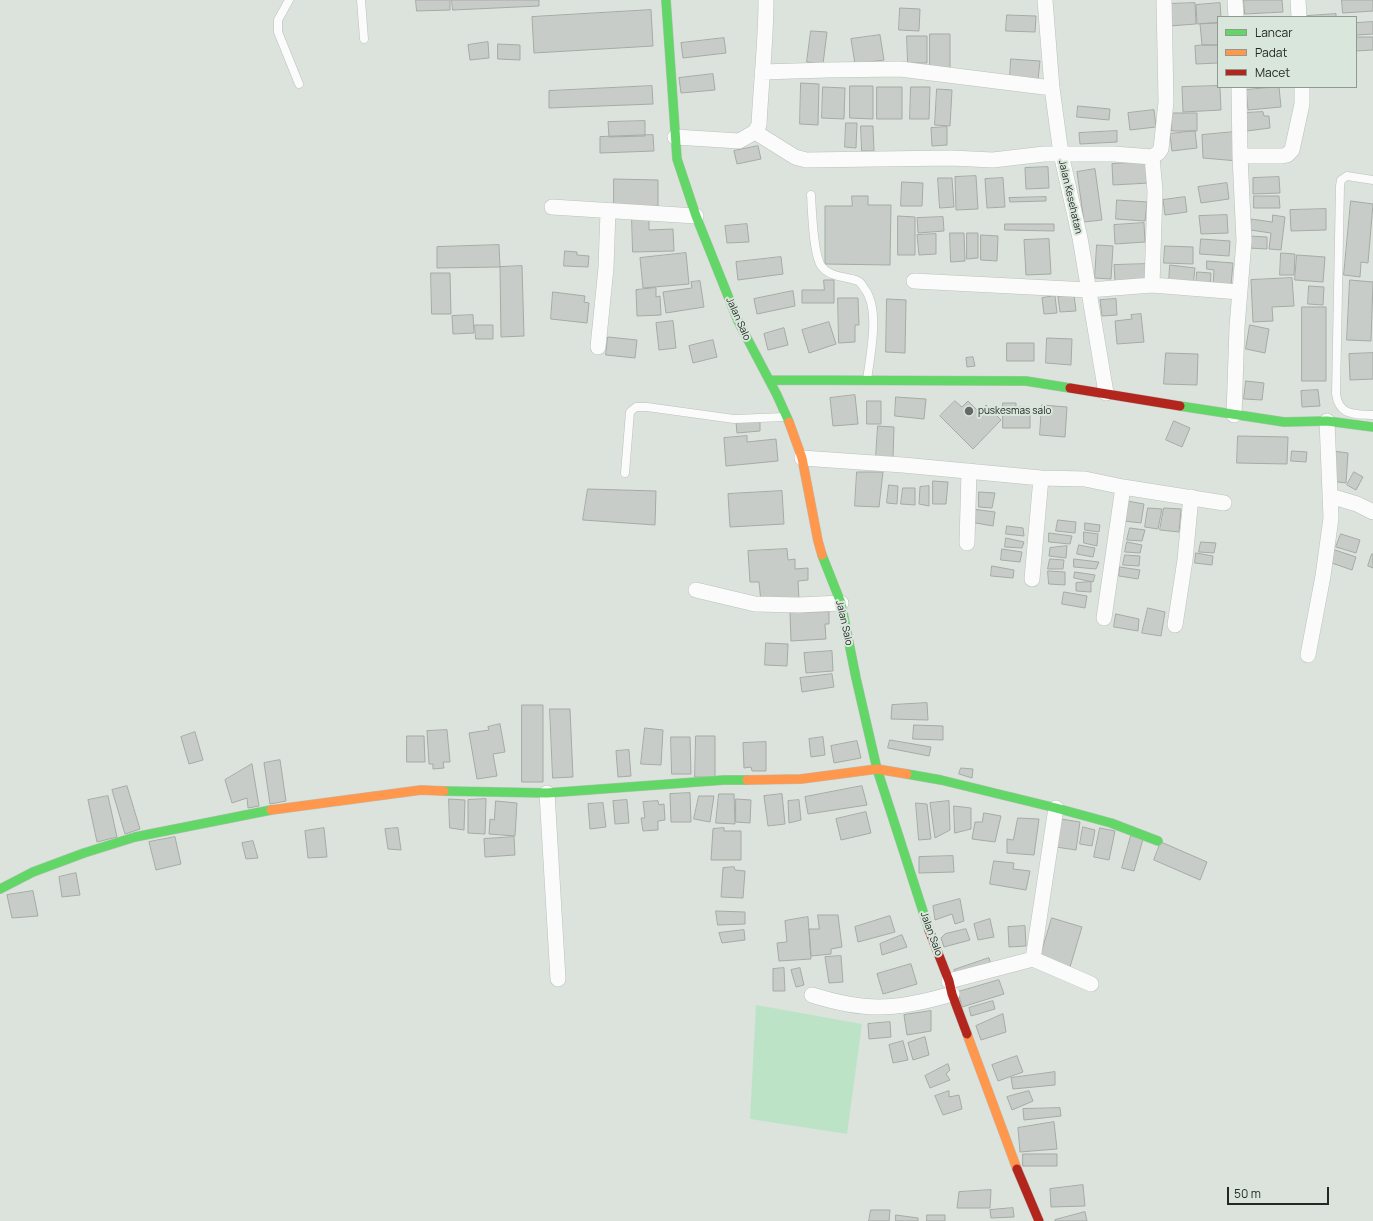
<!DOCTYPE html>
<html>
<head>
<meta charset="utf-8">
<style>
	body { margin:0 }
	#map { position:relative; width:1373px; height:1221px; overflow:hidden; background:#dce3dd; font-family:Manrope,sans-serif }
	canvas { display:block }
	.legend { position:absolute; left:1217px; top:16px; width:140px; height:72px; box-sizing:border-box; background:#d9e6db; border:1px solid #909a92; margin:0; padding:5px 7px; list-style:none; font-size:12px; color:#232824 }
	.legend li { display:flex; align-items:center; gap:8px; height:20px }
	.legend b { width:20px; border:1px solid #909a92 }
	.scale { position:absolute; left:1227px; top:1187px; width:102px; height:18px; box-sizing:border-box; border:2px solid #232824; border-top:0; padding-left:5px; font-size:12px; line-height:14px; white-space:nowrap; color:#232824; -webkit-text-stroke:3px #d9e6db; paint-order:stroke }
</style>
</head>
<body>
<div id="map">
<canvas width="1373" height="1221"></canvas>
<ul class="legend">
<li><b style="height:5px;background:#63d668"></b>Lancar</li>
<li><b style="height:5px;background:#ff974d"></b>Padat</li>
<li><b style="height:5px;background:#b3261e"></b>Macet</li>
</ul>
<div class="scale">50 m</div>
</div>
<script>
const c = document.querySelector('canvas').getContext('2d');
c.lineJoin = 'round';
function paint(path, color) { c.fillStyle = color; c.fill(path, 'evenodd'); }
function strokePath(path, color, width, dash) { c.strokeStyle = color; c.lineWidth = width; c.lineCap = dash ? 'butt' : 'round'; c.setLineDash(dash || []); c.stroke(path); }
function label(font, color, halo, rows, align = 'center') {
  c.font = font + ' Manrope,sans-serif'; c.lineWidth = 4; c.setLineDash([]); c.textBaseline = 'middle'; c.strokeStyle = halo; c.fillStyle = color; for (const [text, x, y, turn = 0] of rows) {
    c.save(); c.translate(x, y); c.rotate((+turn || 0) * Math.PI / 180); c.textAlign = isNaN(turn) ? turn : align; if (halo) c.strokeText(text, 0, 0); c.fillText(text, 0, 0); c.restore();
  }
}
paint(new Path2D(`
	M756,1005L862,1024L847,1134L750,1119Z`), '#bde3c6');
const building = new Path2D(`
	M416,0H450V10L417,11Z
	M452,0H539V6L453,10Z
	M1244,0H1282L1283,12L1245,14Z
	M1342,0H1373V11L1343,13Z
	M1195,3L1196,24L1169,26L1168,4Z
	M1220,3L1221,17H1218V23L1197,24L1196,5Z
	M900,8L920,9L919,31L899,30Z
	M651,10L653,46L534,53L532,17Z
	M1336,14V17H1307V16Z
	M1007,15L1036,16L1035,32L1006,31Z
	M1373,22V34L1356,35V23Z
	M1218,23V45H1202L1200,24Z
	M811,31L827,32L823,64L807,62Z
	M930,34H950V69L930,70Z
	M880,35L884,60L855,64L851,39Z
	M907,36H927V63H908Z
	M1356,37H1373V50L1356,51Z
	M724,38L726,53L683,58L681,43Z
	M488,42L489,58L470,60L468,45Z
	M498,44L520,45V60L498,59Z
	M1202,45H1218V63L1196,64L1195,46Z
	M1011,59L1040,61L1038,80L1010,78Z
	M713,74L715,90L681,93L679,78Z
	M801,83L819,84L818,125L800,124Z
	M652,86L653,104L549,108V91Z
	M850,86H873V119L850,118Z
	M1218,86V87H1220L1221,110L1183,112L1182,87Z
	M823,87L845,88L844,119L822,118Z
	M877,87H902V119H877Z
	M911,87H930L929,119H910Z
	M1279,87L1281,107L1248,110L1246,90Z
	M937,89L952,90L950,126L935,125Z
	M1078,106L1110,109L1109,120L1077,117Z
	M1154,110L1156,127L1130,130L1128,113Z
	M1263,112L1264,116H1269L1270,128L1247,131L1245,113Z
	M1172,113H1197V131H1172Z
	M645,121V136L609,137L608,122Z
	M846,123H857L856,148L845,147Z
	M861,126H873L874,151H862Z
	M947,127V145L932,146L931,128Z
	M1117,131V142L1080,144L1079,133Z
	M1195,131L1197,148L1172,151L1170,134Z
	M1234,132L1238,161L1203,158L1202,135Z
	M653,135L654,151L600,153V137Z
	M758,146L761,159L737,164L734,151Z
	M1148,162L1149,183L1113,185L1112,164Z
	M1048,167L1049,188L1026,189L1025,168Z
	M1095,169L1102,220L1084,222L1077,172Z
	M976,176L978,209L956,210L955,177Z
	M1279,177L1280,193L1253,194V178Z
	M938,178H952L954,207L940,208Z
	M1003,178L1005,207L987,208L985,179Z
	M614,179L658,180V206H614Z
	M902,182L923,183L922,206H901Z
	M1227,183L1229,199L1201,203L1198,187Z
	M852,196H868V205H891L890,265L825,264V206H852Z
	M1254,196H1279L1280,208H1254Z
	M1046,197V201L1010,202L1009,198Z
	M1185,197L1187,212L1165,215L1163,200Z
	M1117,200L1147,202L1145,221L1116,219Z
	M1351,201L1373,204L1368,263L1361,262L1360,277L1344,275Z
	M1326,209V230L1291,231L1290,210Z
	M1227,215L1228,233L1201,234L1199,216Z
	M1273,215L1285,217L1281,250L1269,249L1271,233L1250,230L1251,219L1272,222Z
	M898,216L915,217V255H898Z
	M943,217L944,231L918,233L917,218Z
	M632,219H649V230L673,229L674,251L633,252Z
	M1144,223L1145,242L1115,244L1114,225Z
	M747,224L749,242L727,243L725,226Z
	M1005,224H1054V231L1005,230Z
	M950,233H964L965,261L951,262Z
	M967,233H978V258L967,259Z
	M936,234V254L919,255L917,235Z
	M981,235L998,236L997,261L981,260Z
	M1250,236L1267,237V249L1249,248Z
	M1049,239L1051,274L1026,275L1024,240Z
	M1201,239L1230,241L1229,256L1200,254Z
	M499,245L500,267L437,268V247Z
	M1097,245L1113,246L1111,279L1095,278Z
	M1165,246L1193,247V264L1164,263Z
	M565,251L577,252V255L589,256L588,267L564,266Z
	M686,253L689,284L643,288L640,258Z
	M1281,253L1295,254L1294,275H1280Z
	M1297,255L1325,257L1323,282L1295,280Z
	M781,257L783,274L738,280L736,262Z
	M1207,261L1233,263L1231,286L1213,285L1214,270L1207,269Z
	M1147,264L1148,280L1115,281L1114,265Z
	M1170,265L1195,268L1193,286L1169,284Z
	M522,266L524,336L501,337L500,267Z
	M1197,272L1211,273L1210,288L1196,287Z
	M431,273H450L451,314H432Z
	M1292,278L1294,306L1272,307L1273,321L1253,322L1251,280Z
	M824,280H834V303H802V290H824Z
	M1350,280L1373,282L1371,341L1347,340Z
	M700,281L704,307L666,313L663,292L692,288L691,282Z
	M1309,286L1324,287L1323,305L1308,304Z
	M656,288V297L660,296L661,315L637,316L636,290Z
	M793,291L795,306L757,314L754,299Z
	M553,292L585,296L584,302L589,303L587,323L551,319Z
	M1074,295L1076,311L1060,312L1058,297Z
	M1055,296L1057,313L1044,314L1042,298Z
	M838,298H858L859,325H855V342L839,343Z
	M887,299L906,300L905,353L886,352Z
	M1116,299L1117,315L1102,316L1100,300Z
	M1302,307H1326V381H1302Z
	M1141,314L1144,342L1117,344L1115,321L1132,319L1131,315Z
	M473,315L474,333L453,334L452,316Z
	M673,321L676,348L659,350L656,323Z
	M829,322L836,344L809,353L802,330Z
	M475,325H493V339H476Z
	M1250,325L1269,329L1265,353L1246,349Z
	M784,328L788,345L768,350L764,334Z
	M608,337L637,340L635,358L606,355Z
	M1047,338L1072,339L1071,365L1046,363Z
	M713,340L717,357L693,363L689,346Z
	M1007,343H1034V361H1007Z
	M1166,353L1198,354L1197,385L1164,384Z
	M1373,353V379L1350,380L1349,354Z
	M973,357L975,366L967,367L966,358Z
	M1246,381L1264,383L1262,400L1244,399Z
	M1318,390L1320,406L1302,407L1301,391Z
	M855,395L858,424L833,426L830,398Z
	M896,397L926,399L924,419L895,416Z
	M867,401H881V424H867Z
	M955,401L962,407L968,401L979,412L986,405L1001,420L973,449L940,416Z
	M1003,403H1016V407H1030V428H1003Z
	M1042,405L1067,407L1065,437L1040,435Z
	M760,420V431L737,433L736,422Z
	M1174,421L1190,428L1182,447L1166,440Z
	M878,426L894,427L893,458L876,457Z
	M747,436V442L776,439L778,461L726,466L724,438Z
	M1238,436L1288,437L1287,464L1237,463Z
	M1292,451L1307,452L1306,462L1291,461Z
	M1333,451L1348,453L1346,483L1331,481Z
	M857,472H883L879,507L855,506Z
	M1354,472L1363,477L1356,490L1347,485Z
	M933,481L948,482L946,504H933Z
	M889,485L898,486L897,504L887,503Z
	M929,486V506L919,504L920,487Z
	M903,488H915V505L901,504Z
	M588,489L656,491L655,525L583,520Z
	M782,491L784,524L730,527L728,494Z
	M979,492L995,493L992,508L979,507Z
	M1127,501L1144,504L1141,523L1124,521Z
	M1148,508L1162,509L1158,529L1145,527Z
	M1164,508L1181,509L1179,532L1160,530Z
	M972,509L995,512L993,526L970,522Z
	M1058,520L1076,522L1075,533L1056,531Z
	M1085,523L1100,525L1099,532L1085,530Z
	M1007,526L1023,528L1024,536L1006,534Z
	M1130,528L1145,530L1142,541L1127,540Z
	M1084,532L1098,534L1097,546L1084,543Z
	M1049,533L1072,536L1070,544L1049,542Z
	M1341,534L1360,540L1356,553L1336,547Z
	M1006,538L1024,542L1022,548L1005,547Z
	M1127,542L1142,545L1140,553L1125,552Z
	M1201,542L1216,543L1214,553L1199,552Z
	M1079,545L1095,548L1093,557L1077,554Z
	M1067,546L1066,558L1049,556L1050,548Z
	M787,549L788,560L795,559V569L808,568V580L798,581L799,600L761,602L759,582H750L748,551Z
	M1002,549L1022,552L1020,562L1001,560Z
	M1332,549L1356,557L1352,570L1329,562Z
	M1196,553L1213,556L1212,565L1195,563Z
	M1372,554H1373V568L1368,566Z
	M1125,555L1140,556L1139,566L1123,565Z
	M1050,559L1064,560L1063,569H1048Z
	M1074,559L1099,562L1096,569L1074,567Z
	M992,566L1014,570L1013,578L991,576Z
	M1120,567L1140,570L1138,579L1119,576Z
	M1048,571L1065,572V585L1049,584Z
	M1075,572L1095,575L1093,582L1074,578Z
	M1091,582V592L1076,591V583Z
	M1064,592L1087,596L1085,608L1062,604Z
	M1148,608L1165,612L1161,636L1142,633Z
	M829,612V624H825L826,639L791,641L790,613Z
	M1116,614L1139,619L1138,631L1114,627Z
	M766,643L788,644L787,666L765,665Z
	M832,651L833,671L806,673L804,653Z
	M832,674L834,687L802,692L800,678Z
	M927,703L928,720L891,719L892,705Z
	M522,705H543V782H522Z
	M550,709H570L573,777L553,778Z
	M500,724L505,752L493,754L497,776L477,779L469,733L489,730L488,727Z
	M914,725L943,726V740L913,739Z
	M645,728L663,730L661,765L641,764Z
	M447,730L450,762H443L444,768L433,769V764H429L427,731Z
	M195,732L203,760L189,764L181,737Z
	M407,736H424L425,762H407Z
	M696,736H715V777H695Z
	M671,737H690L691,774H672Z
	M823,737L825,755L811,757L809,739Z
	M890,740L931,747L929,756L888,748Z
	M857,741L861,758L834,763L831,746Z
	M766,742V771H752L751,767L744,768L743,743Z
	M629,750L631,776L618,777L616,751Z
	M280,760L286,801L270,804L264,763Z
	M252,764L259,806L248,808L247,798L232,803L225,780Z
	M961,768L973,769L972,778L959,774Z
	M127,786L140,829L125,834L112,790Z
	M862,786L867,805L808,814L805,797Z
	M690,793L691,822H671L670,794Z
	M719,794H734L735,824L716,823Z
	M782,794L785,824L768,826L764,796Z
	M108,796L117,837L97,842L88,800Z
	M699,796H714L710,822L694,819Z
	M449,799L465,800L464,830L450,828Z
	M486,799L485,834L468,833V800Z
	M736,799L751,800L750,823L736,822Z
	M627,800L629,823L615,824L613,801Z
	M799,800L801,820L789,823L788,801Z
	M496,801L517,803L515,836L489,834L490,819L494,820Z
	M658,801L659,805L664,804L665,820L658,821V830L643,831L641,818H645L643,802Z
	M949,801L950,830L935,838L930,803Z
	M603,803L606,827L590,829L588,804Z
	M916,803L927,804L931,839L919,840Z
	M954,806L971,808V829L955,833Z
	M866,812L871,833L841,840L836,819Z
	M984,813L1001,816L995,842L972,839L975,822H982Z
	M1018,818L1039,819L1034,855L1007,853V839L1013,840Z
	M1061,819L1080,822L1076,850L1056,847Z
	M1083,827L1095,830L1092,846L1080,844Z
	M324,828L327,857L308,858L305,831Z
	M398,828L401,850L388,849L385,829Z
	M724,828V831H741V860H711L713,829Z
	M1100,828L1115,831L1109,860L1094,857Z
	M1131,836L1143,839L1134,871L1122,868Z
	M175,837L181,864L156,870L149,842Z
	M514,837L515,855L485,857L484,839Z
	M253,841L258,858L246,859L242,843Z
	M1161,842L1207,862L1200,880L1154,860Z
	M953,856L954,872L919,873V857Z
	M994,861L1014,863L1013,869L1030,871L1026,890L990,884Z
	M734,867L735,870L745,871L743,898L721,897L723,868Z
	M76,873L80,895L62,897L59,877Z
	M33,891L38,916L12,918L7,895Z
	M960,899L964,921L955,924L952,914L935,920L933,906Z
	M716,911L745,912V924L718,925Z
	M818,915H838L842,947L831,949V954L811,956L809,929H819Z
	M890,916L895,932L858,942L855,927Z
	M808,917L811,959L779,961L777,943L787,942L785,921Z
	M1052,918L1082,927L1070,967L1040,958Z
	M990,919L994,937L978,940L974,924Z
	M1025,926L1026,946L1009,947L1008,927Z
	M966,929L970,940L944,947L941,938L945,934Z
	M744,930L745,940L722,943L719,933Z
	M902,935L907,947L882,955L880,944Z
	M841,956L843,982L829,983L825,957Z
	M989,958L991,964L956,977L954,970Z
	M911,964L917,984L883,994L877,974Z
	M784,968L785,991H773V969Z
	M800,968L804,985L796,987L791,970Z
	M999,980L1004,994L962,1007L958,992Z
	M993,1001L995,1009L971,1016L969,1008Z
	M931,1011V1031L907,1035L904,1015Z
	M1003,1014L1006,1032L981,1040L976,1026Z
	M890,1022L891,1037L869,1039L868,1024Z
	M925,1037L929,1055L913,1060L908,1043Z
	M903,1041L908,1060L893,1063L889,1045Z
	M1017,1056L1023,1072L998,1081L992,1065Z
	M948,1064L950,1070L946,1074L950,1080L930,1088L925,1076Z
	M1055,1072V1085L1013,1089L1011,1078Z
	M949,1091V1097L959,1095L962,1109L943,1115L935,1096Z
	M1029,1091L1033,1101L1012,1110L1007,1097Z
	M1060,1108L1061,1116L1024,1120L1023,1109Z
	M1054,1122L1057,1149L1020,1152L1018,1128Z
	M1023,1154H1057V1166H1023Z
	M1083,1185L1085,1206L1051,1207L1050,1189Z
	M991,1190L990,1208H957L959,1192Z
	M1013,1208L1014,1217L991,1218L990,1210Z
	M871,1210H890L889,1221H869Z
	M1085,1212L1087,1221H1055V1220Z
	M896,1215L918,1218V1221H896Z
	M927,1215H945V1221H927Z`);
paint(building, '#c7ccc8');
strokePath(building, '#a5aaa5', 1);
const lane = new Path2D(`
	M289,0L278,20V32L299,84
	M361,0L364,39
	M1373,180L1347,176L1341,180L1340,186L1336,394C1339,416 1355,414 1373,415
	M811,195C812,210 813,256 822,267C831,278 846,276 858,281C861,282 862,285 864,288C881,309 870,355 867,380
	M625,473L630,412L636,407H647L734,419L785,417`);
const street = new Path2D(`
	M1045,0L1052,88L1061,154L1080,238L1106,393
	M1235,0L1236,17
	M1298,0L1299,17
	M762,72L827,70L900,69L1052,88
	M755,132L795,157L806,160L951,158L993,160L1044,154H1114L1152,157L1158,153L1161,149L1166,102L1164,0
	M675,137L739,141L755,132L759,125C761,83 766,42 766,0
	M1240,156H1282L1287,155L1292,150L1302,104V87
	M1152,157L1155,191L1152,285
	M552,207L696,216
	M914,281L1089,290L1152,285L1239,292
	M598,347L606,268L608,211
	M1234,415L1237,327L1244,241L1240,156L1239,87
	M802,458L903,465L1041,478L1085,479L1123,487L1224,503
	M1330,496L1357,504L1373,512
	M967,543L969,471
	M1032,579L1041,478
	M696,590L755,604L799,605L841,603
	M1104,618L1123,487
	M1175,625L1185,560L1191,497
	M1308,655L1323,576L1331,518L1327,421
	M547,793L558,979
	M1033,959L1091,984
	M949,981L1033,959L1056,808
	M812,995C831,1001 858,1007 879,1007C904,1007 928,1001 952,994`);
const fast = new Path2D(`
	M666,0L677,159L696,216L738,321L777,395L789,422
	M769,380L1026,381L1070,388
	M1180,406L1284,422L1327,421L1373,427
	M822,555L841,603L856,678L877,769L929,930
	M907,774L941,780L1056,808L1111,823L1158,841
	M444,791L547,793L724,780H747
	M0,889L33,872L84,853L135,837L271,810`);
const slow = new Path2D(`
	M789,422L802,458L818,541L822,555
	M747,780L801,779L877,769L907,774
	M271,810L421,790L444,791
	M967,1034L1017,1169`);
const jam = new Path2D(`
	M1070,388L1180,406
	M929,930L949,981L952,994L967,1034
	M1017,1169L1039,1221`);
strokePath(lane, '#bac0bb', 9);
strokePath(street, '#bac0bb', 16);
strokePath(fast, '#bac0bb', 10);
strokePath(slow, '#bac0bb', 10);
strokePath(jam, '#bac0bb', 10);
strokePath(lane, '#fafbfa', 8);
strokePath(street, '#fafbfa', 15);
strokePath(fast, '#63d668', 9);
strokePath(slow, '#ff974d', 9);
strokePath(jam, '#b3261e', 9);
for (const [x, y, r, color] of [
	[969,411,5,"#646965"]
]) { const dot = new Path2D(); dot.arc(x, y, r, 0, 2 * Math.PI); c.fillStyle = color; c.fill(dot); strokePath(dot, '#d9e6db', 1.5); }
label('10px', '#232824', '#d9e6db', [
	["Jalan Kesehatan",1070,197,77],
	["Jalan Salo",738,319,66],
	["Jalan Salo",844,623,77],
	["Jalan Salo",931,934,70]
]);
label('10px', '#232824', '#d9e6db', [
	["puskesmas salo",978,411]
], 'left');
</script>
</body>
</html>
